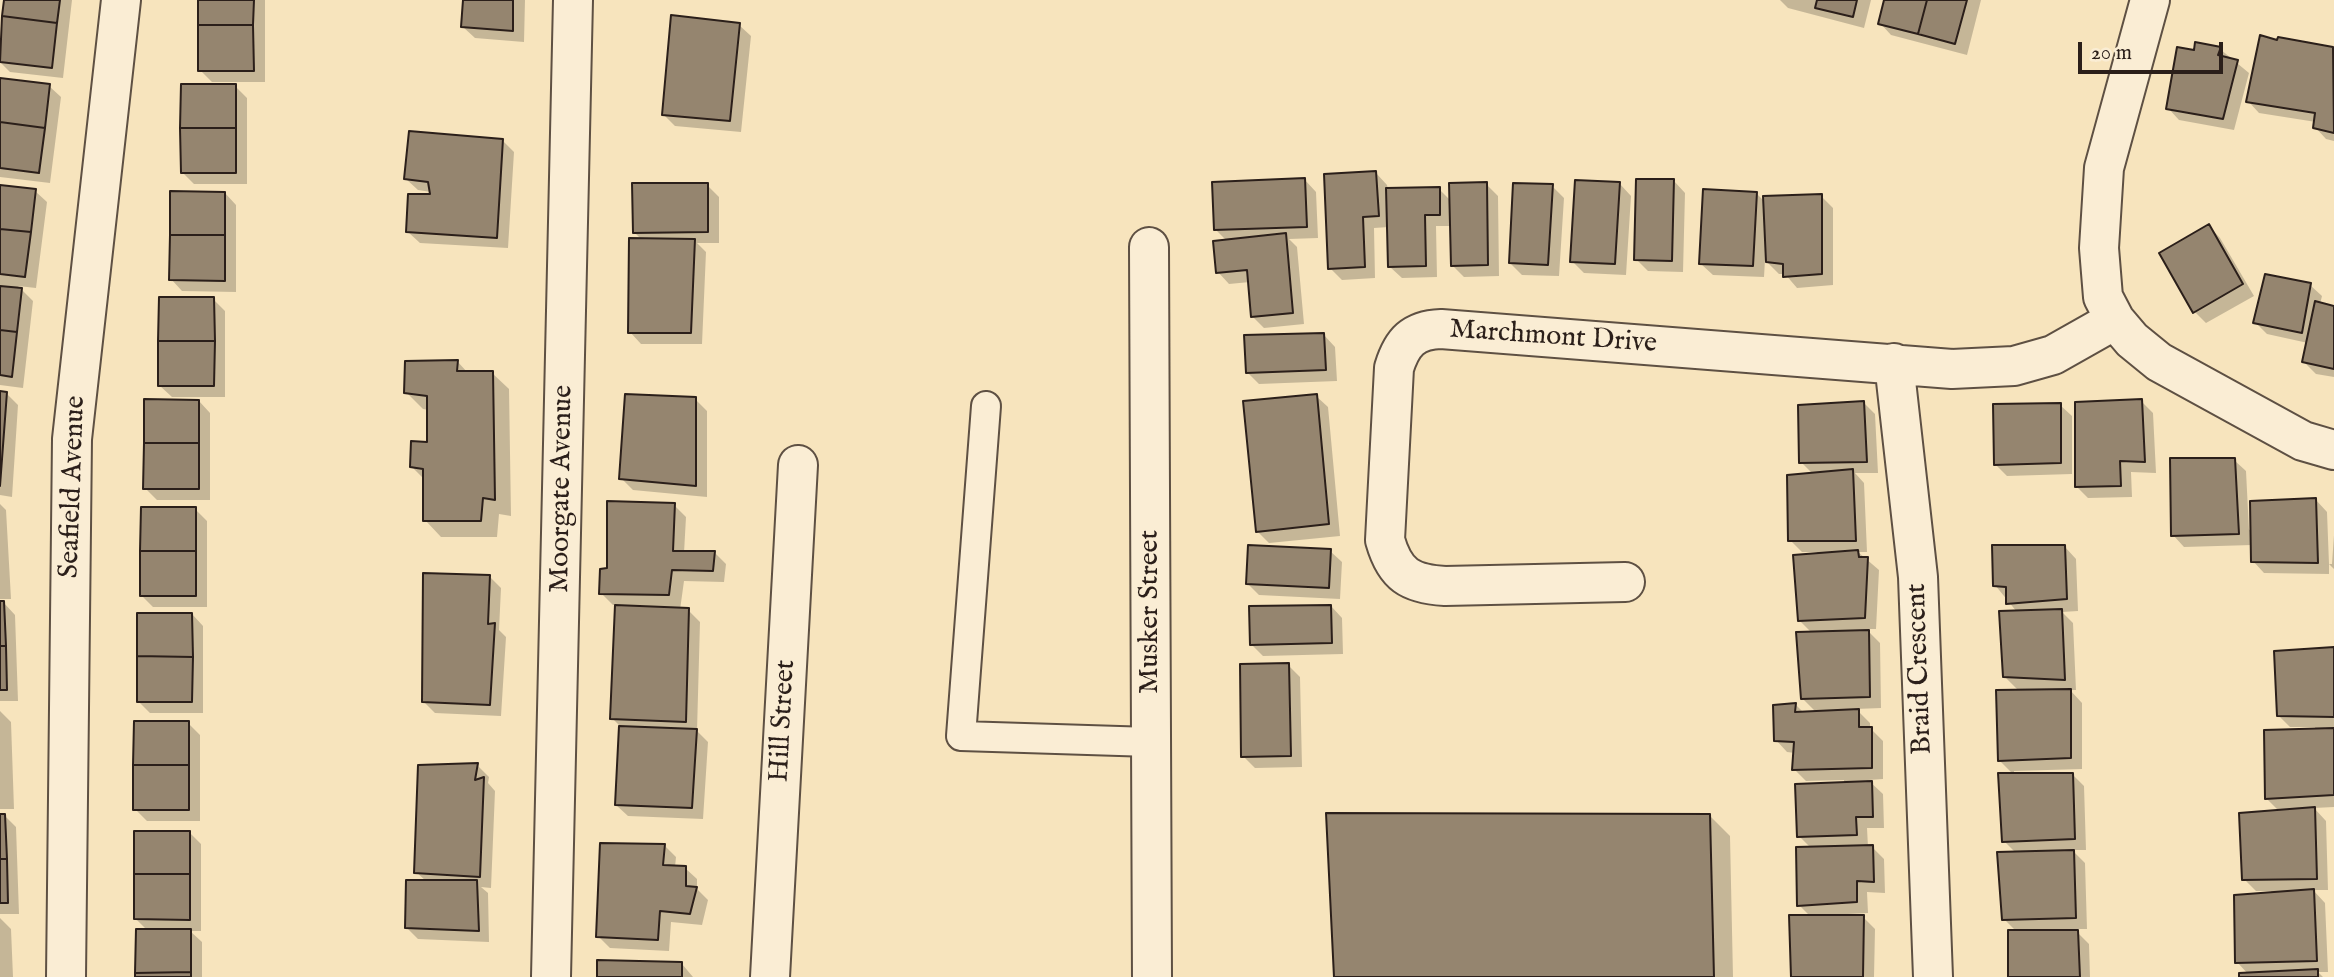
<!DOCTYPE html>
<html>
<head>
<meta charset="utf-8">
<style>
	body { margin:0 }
	#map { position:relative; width:2334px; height:977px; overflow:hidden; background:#f7e4bd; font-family:"IM FELL English",serif }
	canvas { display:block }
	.scale { position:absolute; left:2078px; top:42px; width:145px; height:32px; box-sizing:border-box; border:4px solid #2b1f1a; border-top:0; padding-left:9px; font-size:21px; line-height:24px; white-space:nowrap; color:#2b1f1a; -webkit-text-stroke:5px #faedd4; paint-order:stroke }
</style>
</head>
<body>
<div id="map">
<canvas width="2334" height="977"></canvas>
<div class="scale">20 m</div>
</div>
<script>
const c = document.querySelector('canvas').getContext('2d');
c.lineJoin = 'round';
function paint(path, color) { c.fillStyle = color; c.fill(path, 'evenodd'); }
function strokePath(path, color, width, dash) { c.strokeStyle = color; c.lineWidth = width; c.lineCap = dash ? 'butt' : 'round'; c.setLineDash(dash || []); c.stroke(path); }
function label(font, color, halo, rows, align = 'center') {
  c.font = font + ' "IM FELL English",serif'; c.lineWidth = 5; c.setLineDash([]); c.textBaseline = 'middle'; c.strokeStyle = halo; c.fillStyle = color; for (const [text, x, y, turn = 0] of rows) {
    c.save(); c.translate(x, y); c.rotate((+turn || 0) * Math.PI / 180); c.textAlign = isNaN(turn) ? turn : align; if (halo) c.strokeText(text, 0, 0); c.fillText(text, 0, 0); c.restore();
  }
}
paint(new Path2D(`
	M6,0H72L63,78L10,72L0,62Z
	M200,0H265V82H212L200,70Z
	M465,0H525L524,42L475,38L463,27Z
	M1780,0H1871L1864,28L1788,8Z
	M1885,0H1981L1967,55L1891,35L1880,23Z
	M739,25L751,36L741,132L675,126L664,115Z
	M2196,44L2220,49L2249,73L2234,130L2179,120L2168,108L2195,52Z
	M2333,49L2334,141L2326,139L2315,127L2316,122L2259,113L2248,101Z
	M0,80L49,86L61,97L50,183L0,177Z
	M235,86L247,98V184H194L182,172Z
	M502,140L514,152L508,248L420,243L408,232L431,192L418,190L406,179Z
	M1376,173L1387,185L1388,190L1439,189L1451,201L1486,184L1498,196L1499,276L1464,277L1452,265V226H1436L1437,277L1402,278L1390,267L1389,227L1374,228L1375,278L1342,280L1330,268Z
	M1305,180L1316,192L1318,238L1289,239L1297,247L1304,324L1264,328L1252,316L1250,282L1229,284L1218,272L1227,241L1216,230Z
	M1674,181L1685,193L1683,272L1648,271L1636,259Z
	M1620,184L1631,196L1626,275L1584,273L1572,261Z
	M707,185L719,197V243H697L706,252L702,344H641L630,332L642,240L634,232Z
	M1552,186L1564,198L1559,276L1522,275L1510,263Z
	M0,187L35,191L47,202L36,288L18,286L33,301L23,388L0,385Z
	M225,193L236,205V292L182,291L171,279Z
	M1756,193L1765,202L1821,196L1833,208V285L1797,288L1785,274H1779L1765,260L1764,277L1713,275L1701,264Z
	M2209,226L2220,238L2254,296L2206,323L2195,312Z
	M2310,285L2322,296L2320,304L2334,307V377L2316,374L2304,362L2308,343L2267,334L2255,322Z
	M213,299L225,311V397H172L160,386Z
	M1324,335L1335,347L1337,381L1259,384L1247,372Z
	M457,361L468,373H492L509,389L511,516L499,514L497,537H441L425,520V480L412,467L429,444V410L423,409L406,392Z
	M0,393H6L18,405L12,497L0,495Z
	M1316,396L1328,407L1340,536L1269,543L1257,531Z
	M695,399L707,411V497L633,490L621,478Z
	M199,401L210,413V500H157L145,488Z
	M2141,401L2153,413L2156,473L2131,472L2132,497L2088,498L2077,487Z
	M1864,403L1875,414L1878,473H1855L1864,483L1867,552H1858L1879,570L1876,629H1866L1880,643L1881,708L1856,709L1870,723V728L1883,741V779L1868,780L1883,794L1884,828H1867L1868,847H1872L1884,859L1885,893L1867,892L1868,913L1848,914V917H1863L1875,929L1874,977H1793L1811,917L1799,905L1811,848L1799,836L1844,783V780L1806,781L1794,769L1795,753L1787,752L1776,740L1796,705L1804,713H1817L1802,698L1813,634L1800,621L1817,552H1802L1790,540L1813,474L1801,462Z
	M2060,405L2072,416V474L2007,476L1996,465Z
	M2234,460L2246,471L2249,530L2316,500L2327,512L2329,564H2332L2334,535V569L2329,564V574L2264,573L2253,561L2252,545L2184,547L2173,535Z
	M0,504L6,510L11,599H0Z
	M674,505L686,517L684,553L714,552L726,564L724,582L684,581L680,610H688L700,622L697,731L708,742L703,819L628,816L616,805L621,727L612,718L617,605H613L601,593L609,570Z
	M195,509L207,521V607H153L141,595Z
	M2065,547L2076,559L2078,611L2062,612L2073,623L2076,690H2070L2082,703V769L2014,771V775L2072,774L2084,786L2086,850H2072L2085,863L2087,929H2074L2089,944L2090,977H2009L2017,932L2004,919L2016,853L2004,841L2014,775L1999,760L2019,691L2004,676L2017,612L1995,585Z
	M1330,551L1342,562L1340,599L1259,595L1247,583Z
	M489,576L501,588L499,630L506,637L501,716L435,713L423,701Z
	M0,603H4L15,615L18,701H0Z
	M1331,606L1342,618L1343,654L1263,656L1251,644Z
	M192,614L203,626V713H150L138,701Z
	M2334,648V807L2314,808L2326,821L2328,890H2313L2325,903L2328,972H2318L2323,977H2241L2248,974L2237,962L2272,894L2271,891H2256L2244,879L2280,812L2267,799L2315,730V727H2290L2278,715Z
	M1288,665L1300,677L1302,767L1255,768L1243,756Z
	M0,711L11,722L14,809H0Z
	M188,723L200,735V821H147L135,809Z
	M477,765L489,777L488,783L495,791L491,888L481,887L488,893L489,942L418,939L407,928L426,881L416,872Z
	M4,815L16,827L19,914H0V816Z
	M1710,816L1730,836L1733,977H1336Z
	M189,832L201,844V931H190L202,942V977H137L148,931L135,918Z
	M665,846L676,857L675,867L685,868L697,879V889L708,900L702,925L671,922L669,951L610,948L598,936Z
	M0,918L11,929L13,977H0Z
	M682,964L693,977H598Z`), '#0003');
const building = new Path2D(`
	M4,0H60L57,23L2,16Z
	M198,0H254L253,25H198Z
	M463,0H513V31L461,27Z
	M1817,0H1857L1853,17L1815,8Z
	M1884,0H1927L1918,34L1878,24Z
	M1927,0H1967L1955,44L1918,34Z
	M671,15L740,23L730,121L662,115Z
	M2,16L57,23L52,68L0,62Z
	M198,25H253L254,71H198Z
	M2260,35L2277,40L2278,37L2333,47L2334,133L2313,128L2315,113L2246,102Z
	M2195,42L2221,47L2218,55L2238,60L2223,119L2166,109L2177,47L2194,50Z
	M0,78L50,84L45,128L0,122Z
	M181,84H236V128H180Z
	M0,122L45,128L39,173L0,168Z
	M180,128H236V173H181Z
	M409,131L503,139L497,238L406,232L408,194H430L428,182L404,179Z
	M1376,171L1379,216L1363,217L1365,267L1328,269L1324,174Z
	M1305,178L1307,227L1214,230L1212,182Z
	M1636,179H1674L1672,261L1634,260Z
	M1575,180L1620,182L1615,264L1570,262Z
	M1487,182L1488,265L1451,266L1449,183Z
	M632,183H708V232L633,233Z
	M1513,183L1553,184L1548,265L1509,263Z
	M0,185L36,189L31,232L0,229Z
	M1440,187V215H1425L1426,266L1388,267L1386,188Z
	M1703,189L1757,192L1753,266L1699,264Z
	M170,191L225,192V235H170Z
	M1822,194V274L1783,277V264L1766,262L1763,196Z
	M2209,224L2243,284L2193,313L2159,253Z
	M0,229L31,232L25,277L0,274Z
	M1286,233L1293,313L1251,317L1247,270L1216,273L1213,241Z
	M170,235H225V281L169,280Z
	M629,238L695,239L691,333H628Z
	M2265,274L2311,283L2302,333L2253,323Z
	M0,286L22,288L17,332L0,330Z
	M159,297H214L215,341H158Z
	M2315,301L2334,306V369L2302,362Z
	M0,330L17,332L12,377L0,375Z
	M1324,333L1326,370L1246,373L1244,335Z
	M158,341H215L214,386H158Z
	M458,360L457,371H493L495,500L483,498L481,521H423V469L410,467L411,441L427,442V396L404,393L405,361Z
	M0,391L7,392L0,486Z
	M625,394L696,397V486L619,479Z
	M1317,394L1329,524L1256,532L1243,401Z
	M144,399L199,400V443H144Z
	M2142,399L2145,462L2120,461L2121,486L2075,487V402Z
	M1864,401L1867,462L1799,463L1798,405Z
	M2061,403V463L1994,465L1993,404Z
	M144,443H199V489H143Z
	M2170,458H2235L2239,534L2171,536Z
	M1853,469L1856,541H1788L1787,475Z
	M2316,498L2318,563L2251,562L2250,501Z
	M607,501L675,503L673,551H715L713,571L672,570L669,595L599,594L600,569L607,568Z
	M141,507H196V551H140Z
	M1248,545L1331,549L1329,588L1246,584Z
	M1992,545H2065L2067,599L2006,604V587L1993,586Z
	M1858,550L1859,557H1868L1865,618L1798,621L1793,555Z
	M140,551H196V596H140Z
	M423,573L490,575L488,624L495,623L490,705L422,702Z
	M0,601H4L6,646H0Z
	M615,605L689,608L686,722L610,719Z
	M1331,605L1332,643L1250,645L1249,606Z
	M2062,609L2065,680L2003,677L1999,611Z
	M137,613H192L193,657L137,656Z
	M1869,630L1870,697L1801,699L1796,632Z
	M0,646H6L7,690H0Z
	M2334,647V717L2277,716L2274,651Z
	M137,656L193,657L192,702H137Z
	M1289,663L1291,756L1241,757L1240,664Z
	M2071,689V758L1998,761L1996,690Z
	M1796,703L1795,712L1859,709V727H1872V768L1792,770L1794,742L1774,741L1773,705Z
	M134,721H189V765H133Z
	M619,726L697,729L692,808L615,805Z
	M2334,728V795L2265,799L2264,730Z
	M478,763L475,780L484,777L480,877L414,873L418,765Z
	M133,765H189V810H133Z
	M1998,773H2073L2075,839L2002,842Z
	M1872,781L1873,817H1856L1857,835L1797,837L1795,784Z
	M2315,807L2317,879L2242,880L2239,813Z
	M1326,813L1710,814L1714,977H1334Z
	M0,814H5L7,859H0Z
	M134,831H190V874H134Z
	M600,843L665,844L663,865L686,866V886L697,887L690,914L660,911L658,940L596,937Z
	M1873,845L1874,882L1857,881V902L1797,906L1796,847Z
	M2074,850L2076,918L2002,920L1997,852Z
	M0,859H7L8,903H0Z
	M134,874H190V920L134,919Z
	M406,880H477L479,931L405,928Z
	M2314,889L2317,961L2235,963L2234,895Z
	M1789,915H1864L1863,977H1791Z
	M136,929H191V972L135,973Z
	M2008,930H2078L2080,977H2008Z
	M597,960L682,962V977H597Z
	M2318,969V977H2239V973Z
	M191,972V977H135V973Z`);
paint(building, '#95856f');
strokePath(building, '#2b1f1a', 2);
const service = new Path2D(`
	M986,406L961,736L1151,742`);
const minor = new Path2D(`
	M2150,0L2104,168L2099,248L2103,297L2115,320L2132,340L2159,362L2303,441L2334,450
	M1149,247L1152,977
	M1894,363L1918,577L1933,977
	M1625,582L1445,586C1410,584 1395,575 1385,540L1394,368C1402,342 1413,330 1441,329L1952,369L2014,366L2053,355L2115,320
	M66,977L72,439L121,0
	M551,977L573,0
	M770,977L798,465`);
strokePath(service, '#5e5043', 32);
strokePath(minor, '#5e5043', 42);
strokePath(service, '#faedd4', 28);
strokePath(minor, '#faedd4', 38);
label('28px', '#2b1f1a', '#faedd4', [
	["Marchmont Drive",1553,338,4],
	["Seafield Avenue",74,487,-88],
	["Moorgate Avenue",563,489,-89],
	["Musker Street",1151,612,-90],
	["Braid Crescent",1921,669,-92],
	["Hill Street",784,721,-87]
]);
</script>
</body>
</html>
